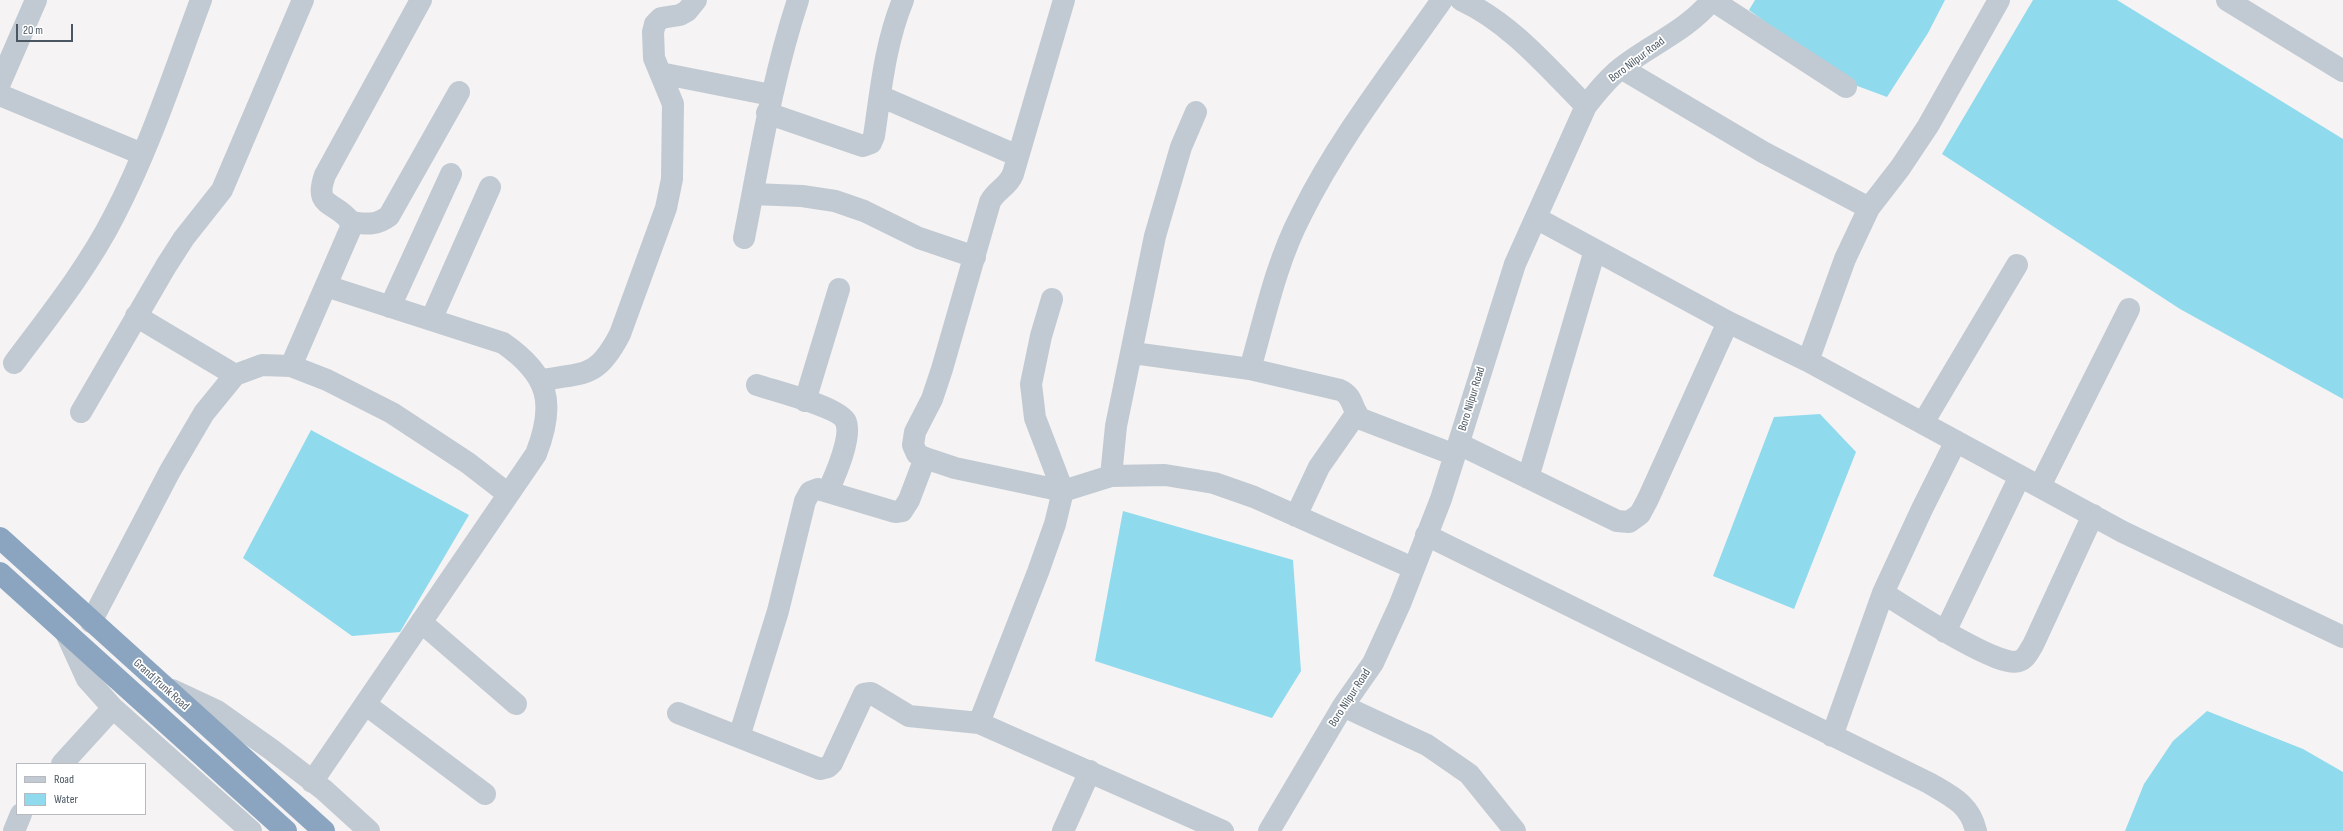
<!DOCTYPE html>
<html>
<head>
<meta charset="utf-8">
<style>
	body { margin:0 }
	#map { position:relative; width:2343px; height:831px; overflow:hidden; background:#f5f3f3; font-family:"Sofia Sans Condensed",sans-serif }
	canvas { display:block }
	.legend { position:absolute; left:16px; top:763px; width:130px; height:52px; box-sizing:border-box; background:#fff; border:1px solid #b7bbc0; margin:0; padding:5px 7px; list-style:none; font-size:12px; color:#4a5661 }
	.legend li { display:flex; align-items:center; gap:8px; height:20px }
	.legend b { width:20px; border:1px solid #b7bbc0 }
	.scale { position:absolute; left:16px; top:24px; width:57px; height:18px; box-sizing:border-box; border:2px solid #4a5661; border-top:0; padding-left:5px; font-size:12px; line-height:14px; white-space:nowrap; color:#4a5661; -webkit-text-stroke:3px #fff; paint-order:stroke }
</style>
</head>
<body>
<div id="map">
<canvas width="2343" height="831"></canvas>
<ul class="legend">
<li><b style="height:5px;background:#c1cad2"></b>Road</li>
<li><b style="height:11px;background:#90daee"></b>Water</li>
</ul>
<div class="scale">20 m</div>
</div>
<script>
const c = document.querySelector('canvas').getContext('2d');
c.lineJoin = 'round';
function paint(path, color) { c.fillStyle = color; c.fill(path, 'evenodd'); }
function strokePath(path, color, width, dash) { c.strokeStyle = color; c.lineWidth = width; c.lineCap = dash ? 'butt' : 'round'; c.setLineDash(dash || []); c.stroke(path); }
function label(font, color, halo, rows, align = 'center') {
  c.font = font + ' "Sofia Sans Condensed",sans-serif'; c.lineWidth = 3.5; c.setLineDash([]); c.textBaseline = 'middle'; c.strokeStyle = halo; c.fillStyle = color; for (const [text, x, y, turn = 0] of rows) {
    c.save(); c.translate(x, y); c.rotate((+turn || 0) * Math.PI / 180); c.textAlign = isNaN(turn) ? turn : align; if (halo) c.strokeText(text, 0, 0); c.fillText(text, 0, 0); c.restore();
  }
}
paint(new Path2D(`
	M1755,0H1945L1928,33L1887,97L1844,81L1749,10Z
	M2033,0H2117L2343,139V399L2180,309L1942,154Z
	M1820,414L1856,452L1794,609L1713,576L1774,417Z
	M311,430L469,515L400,632L352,636L243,558Z
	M1123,511L1293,560L1301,671L1272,718L1095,661Z
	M2207,711L2303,749L2343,772V831H2125L2144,784L2173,741Z`), '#90daee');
strokePath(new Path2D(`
	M1064,0L1013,174C1008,187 996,190 990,202L942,369L932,399L915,432L913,445L917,454L925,458L955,468L1063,491L1111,476L1165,475L1214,483L1254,497L1413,568
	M1461,0C1511,23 1548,68 1586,106
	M1712,0L1846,87
	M2227,0L2343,71
	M1621,68L1763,152L1869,208
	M660,73L771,95
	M0,83L36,0
	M0,95L142,154
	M880,96L1018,156
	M767,113L854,143L863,146L871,143L874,136C881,89 885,44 903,0
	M753,194L802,196L835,201L864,211L919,238L975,257
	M1536,218L1728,322L1808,361L2123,532L2343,637
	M351,222C366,224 376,226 389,216L459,92
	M744,238C760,157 772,79 798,0
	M1052,299L1041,336L1031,384L1035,418L1063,491L1055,524L1038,572L979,723L1223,831
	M390,307L451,174
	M136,316L235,375
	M431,320L490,187
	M1133,353L1250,369L1340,390C1354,396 1351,409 1361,419L1455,455
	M1808,361L1845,259L1869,208L1900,168L1928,126L1999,0
	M14,363C49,316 87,269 114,216C150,147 174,72 201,0
	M291,366L350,230L351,222C335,200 313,209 325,175L421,0
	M1250,369C1265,317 1276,263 1301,215C1339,138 1393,70 1442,0
	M541,380C586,373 598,377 620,334L666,208L672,179L673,104L654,58L653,32L655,24L661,18L680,15L687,11L696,0
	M757,385C774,391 840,407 846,422C852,438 835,476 828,491
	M805,401L839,289
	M81,412L166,266L184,238L222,190L303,0
	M1923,423L2017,265
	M1459,444L1617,521L1629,522L1640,514L1648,499L1728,322
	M1111,476L1116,426L1155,236L1181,147L1196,112
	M1528,478L1595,250
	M2040,486L2129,309
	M1296,516L1319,467L1356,414
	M1426,535L1929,783C1951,796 1970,804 1976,831
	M1883,593C1904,606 2000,670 2019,661C2026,659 2029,651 2033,645L2093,515
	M91,622L170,471L204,413L235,375L262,365L291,366L327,380L392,413L468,463L508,494
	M421,622L516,704
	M1945,632L2020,476
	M66,633L87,679L113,708L251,831
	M172,690L217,711L272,750L324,790L369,831
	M365,704L485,794
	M1343,706L1427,745L1469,774L1515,831
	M678,713L820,769L828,767L832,763L864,694L871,693L909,716L979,723
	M1832,736L1883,593L1922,509L1956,441
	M739,737L778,611L805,501L810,492L818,489L895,512L902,511L909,500L925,458
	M62,764L113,708
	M312,782L536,454C556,403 549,375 503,343L326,286
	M14,831L21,814
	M1063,831L1090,771
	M1269,831L1343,706L1373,663L1400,604L1441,499L1515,264L1586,106C1596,93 1607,79 1621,68C1650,45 1688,30 1712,0`), '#c1cad2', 22);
strokePath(new Path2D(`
	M0,538L324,831
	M0,573L286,831`), '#8ba5c1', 22);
label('12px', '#4a5661', '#fff', [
	["Boro Nilpur Road",1637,60,-37],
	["Boro Nilpur Road",1472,399,-73],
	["Grand Trunk Road",161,685,42],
	["Boro Nilpur Road",1350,698,-57]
]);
</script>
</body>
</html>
